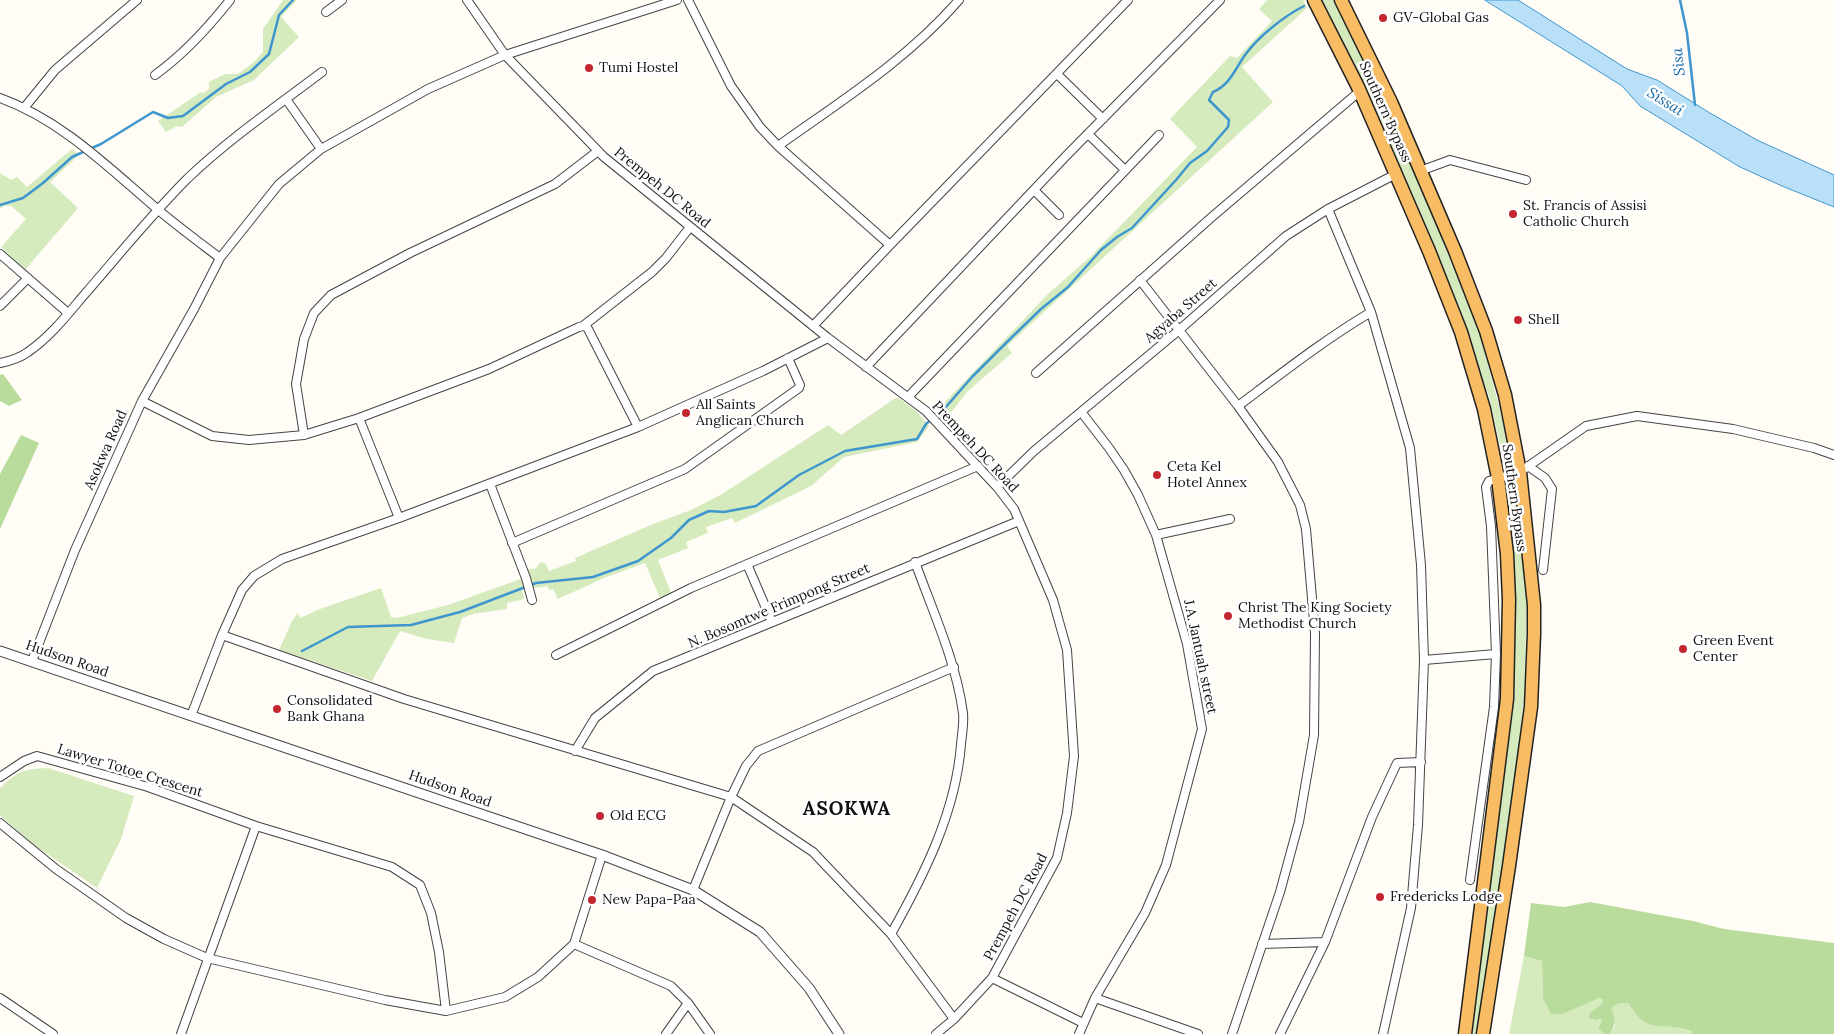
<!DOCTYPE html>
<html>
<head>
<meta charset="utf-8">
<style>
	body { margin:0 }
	canvas { display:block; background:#fffdf5 }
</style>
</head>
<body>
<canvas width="1834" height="1034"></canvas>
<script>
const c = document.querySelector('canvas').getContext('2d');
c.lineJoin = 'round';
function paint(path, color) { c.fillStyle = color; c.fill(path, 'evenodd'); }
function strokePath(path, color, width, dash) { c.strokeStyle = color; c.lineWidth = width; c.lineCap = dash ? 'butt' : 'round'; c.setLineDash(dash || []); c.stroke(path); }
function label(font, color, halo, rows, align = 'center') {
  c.font = font + ' Lora,serif'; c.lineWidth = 5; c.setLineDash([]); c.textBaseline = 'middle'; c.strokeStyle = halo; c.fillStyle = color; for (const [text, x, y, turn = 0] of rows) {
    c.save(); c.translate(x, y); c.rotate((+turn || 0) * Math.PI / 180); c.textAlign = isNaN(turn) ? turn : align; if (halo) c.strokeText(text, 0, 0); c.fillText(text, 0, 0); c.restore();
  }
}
paint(new Path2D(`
	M283,0H297L281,17L299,37L254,80L216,97L182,127L177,126L166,132L158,121L201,92L203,93L209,89V82L225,74H238L254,62L263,52V29Z
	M1267,0H1303L1307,8L1242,67L1273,102L1007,346L1012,353L967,392L949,415L940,407L1048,294L1091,256L1197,147L1170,119L1230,56L1237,58L1272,21L1259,9Z
	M1315,0H1333L1336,5L1381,97L1425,198L1477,324L1513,458H1503L1489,396L1478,368Z
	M72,149L79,155L50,182L78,208L25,270L1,247L26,219L11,206H4L0,209V173L11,180L17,177L27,187Z
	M897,397L916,411L929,426L917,442L844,457L811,486L735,523L732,518L706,527L708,533L686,542L688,548L658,560L671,593L660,598L645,563L604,578L558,599L553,589L550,590L547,586L522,590L524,599L507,603V609L473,614L462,618L454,643L427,639L400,631L372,681L279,650L292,621L298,613L300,618L320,609L381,588L391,617L397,618L448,605L529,576L527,569H535L541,562L546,564L549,571L576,561L575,558L653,524L691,510L722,494L828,425L841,435Z
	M1514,492L1527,602L1524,700L1512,802L1490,956L1476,1034H1464L1510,703L1504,493Z
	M48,768L134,796L121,839L97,888L34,845L0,815V788C18,771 23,769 48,768Z
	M1524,956L1542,961L1543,997L1588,1002L1598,998L1603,1000V1003L1590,1013L1600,1018L1602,1021L1598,1028L1604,1034H1509Z
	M1628,1003L1632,1010L1668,1027H1684L1692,1033L1691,1034H1610L1615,1026L1611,1008L1617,1004Z`), '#d5ebbd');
paint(new Path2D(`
	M3,374L22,400L9,406L0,401V375Z
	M21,435L39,443L0,529V474Z
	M1590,902L1693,921L1724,929L1834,943V1034H1691L1692,1032C1678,1023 1654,1030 1643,1021C1637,1016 1632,1009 1628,1003L1617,1004L1611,1008C1616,1019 1616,1023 1610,1034H1604L1598,1028L1602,1021L1600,1018L1596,1020L1589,1018L1590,1013L1603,1003V1000L1599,998L1562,1014H1551L1543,998L1542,961L1524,956L1531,903L1564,907Z`), '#b9dc9c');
const water = new Path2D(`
	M1485,0H1518L1627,69L1657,80L1710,113L1757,140L1834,175V207L1782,186L1740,167L1640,106L1622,86Z`);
paint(water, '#b9e0f7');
strokePath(water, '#3f96cf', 1);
strokePath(new Path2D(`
	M1680,0L1687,33L1695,105
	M0,205L23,198L43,183L72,157L101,144L153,112L168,118L183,116L226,84L250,72L269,54L279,15L293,0
	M302,651L348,627L411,625L460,612L536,583L593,577L638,561L671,538L689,520L709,511L724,512L756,506L799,475L845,451L917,439L926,424L945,408L972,377L1010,339L1041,309L1068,287L1101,250L1117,237L1132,228L1176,180L1190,163L1207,151L1228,127L1229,120L1209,100L1213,92C1230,85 1235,69 1245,55C1258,37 1284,16 1304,6`), '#3f96cf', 2.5);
const minor = new Path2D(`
	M467,0L505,55L604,157L828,338L926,411L997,487L1014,509L1053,600L1067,650L1074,756L1067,813L1057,858L992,978L954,1019L936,1034
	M688,0L731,86L760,127L778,146L890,245
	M326,12L342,0
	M1057,74L1103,119
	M155,75C184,54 208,28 230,0
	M0,98C61,120 108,167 156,208C177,226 199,242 220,258
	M286,99L321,149
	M24,108L55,70L137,0
	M1088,134L1124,169
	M778,146C841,101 908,59 959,0
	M1420,171L1450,160L1526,180
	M1034,190L1059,215
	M1328,209L1371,312L1410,448L1421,565L1424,660L1418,825L1411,908L1383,1034
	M0,254L68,313
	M1140,280L1238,406L1278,462L1300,505L1306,529L1315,633L1314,735L1299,822L1280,892L1232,1034
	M0,306L28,278
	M583,326L587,327L638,427
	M813,326L890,245L1128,0
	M0,363C10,361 20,358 28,352C50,337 67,315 84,295C118,256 151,215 188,178C229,139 277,106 322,72
	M866,367L1065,157L1220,0
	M1036,373L1213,216L1360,91
	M908,397L1159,135
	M142,401L212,436L249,440L304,435L359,418L489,369L579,327L583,326L652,272L666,258L690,227
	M1238,406C1282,373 1324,340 1371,312
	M359,418L399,518
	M304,435L296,384L304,339L314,313L331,295L410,253L555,184L598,151
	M1528,466L1545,478L1552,489L1543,570
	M490,484L526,578L532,600
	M997,487L1034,451L1178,331L1286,236L1328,209L1396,174
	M1156,535L1230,519
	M512,543L685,469L799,388L800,385L788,358
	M747,564L772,622
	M222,635L404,699L731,797L813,852L891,934L954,1019
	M556,655L691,588L978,466
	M1424,660L1496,654
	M32,661L75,550L142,401L194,309L220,258L279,184L321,149L428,89L505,55L677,0
	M191,716L222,635L242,590L254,576L282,559L399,518L638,427L763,371L828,338
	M575,751L595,718L653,671L1019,521
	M0,777L24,761L37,756L148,787L256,826L392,867L420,885L431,913L439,952L446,1011
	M0,823L56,869L126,918L164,939L207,958L385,1000L446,1011L505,997L538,977L574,944L602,855
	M1470,880L1494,707L1496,654L1491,526L1486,487L1489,481L1520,472L1586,426L1637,416L1733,429L1814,448L1834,455
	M693,890L731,797L746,766L758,751L954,667
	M891,934C924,875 956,812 961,744C962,734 964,723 963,713C956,661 933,612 915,562
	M574,944L671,986L688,1003L710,1034
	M1262,944L1325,942L1372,817L1397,763L1421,762
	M992,978L1083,1023
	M0,998L53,1034
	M1095,998L1198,1034
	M181,1034L256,826
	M666,1034L688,1003
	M1079,1034L1095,998L1145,913L1166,865L1202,729L1187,644L1156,535L1138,495L1124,470L1109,448L1082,413
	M1280,1034L1325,942`);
const tertiary = new Path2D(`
	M0,651L602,855L693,890L760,932L809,988L839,1034`);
const trunk = new Path2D(`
	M1314,0L1358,87L1429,251L1461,332L1484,409L1498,478L1507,554L1509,600L1507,699L1465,1034
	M1341,0L1391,102L1455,251L1486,331L1505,395L1520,472L1534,605V634L1531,707L1509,866L1483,1034`);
strokePath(minor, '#444', 10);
strokePath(tertiary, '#444', 11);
strokePath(trunk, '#222', 15);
strokePath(minor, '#fff', 8);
strokePath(tertiary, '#fff', 9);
strokePath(trunk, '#f7bc64', 12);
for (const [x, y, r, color] of [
	[1383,18,5,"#c4262e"],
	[589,68,5,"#c4262e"],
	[1513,214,5,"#c4262e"],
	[1518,320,5,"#c4262e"],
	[686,413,5,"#c4262e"],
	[1157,475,5,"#c4262e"],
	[1228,616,5,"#c4262e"],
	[1683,649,5,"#c4262e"],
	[277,709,5,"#c4262e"],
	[600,816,5,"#c4262e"],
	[1380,897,5,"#c4262e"],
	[592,900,5,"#c4262e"]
]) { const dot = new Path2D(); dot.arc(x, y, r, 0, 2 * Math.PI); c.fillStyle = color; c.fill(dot); strokePath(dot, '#fff', 2); }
label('14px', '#111', '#fff', [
	["GV-Global Gas",1393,18],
	["Tumi Hostel",599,68],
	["St. Francis of Assisi",1523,206],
	["Catholic Church",1523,222],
	["Shell",1528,320],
	["All Saints",696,405],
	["Anglican Church",696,421],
	["Ceta Kel",1167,467],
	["Hotel Annex",1167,483],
	["Christ The King Society",1238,608],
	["Methodist Church",1238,624],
	["Green Event",1693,641],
	["Center",1693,657],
	["Consolidated",287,701],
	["Bank Ghana",287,717],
	["Old ECG",610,816],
	["Fredericks Lodge",1390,897],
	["New Papa-Paa",602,900]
], 'left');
label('14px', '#111', '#fff', [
	["Southern Bypass",1385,112,66],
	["Prempeh DC Road",662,188,39],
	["Agyaba Street",1181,311,-41],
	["Prempeh DC Road",975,447,47],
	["Asokwa Road",106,450,-66],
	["Southern Bypass",1514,498,82],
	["N. Bosomtwe Frimpong Street",779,606,-23],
	["J.A. Jantuah street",1200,657,78],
	["Hudson Road",67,659,19],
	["Lawyer Totoe Crescent",130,771,17],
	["Hudson Road",450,789,19],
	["Prempeh DC Road",1016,907,-62]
]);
label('italic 15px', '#1768a6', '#fff', [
	["Sisa",1679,62,-96],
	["Sissai",1665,102,32]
]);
c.letterSpacing = '1px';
label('bold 19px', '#111', '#fff', [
	["ASOKWA",847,810]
]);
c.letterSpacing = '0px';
</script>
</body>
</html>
